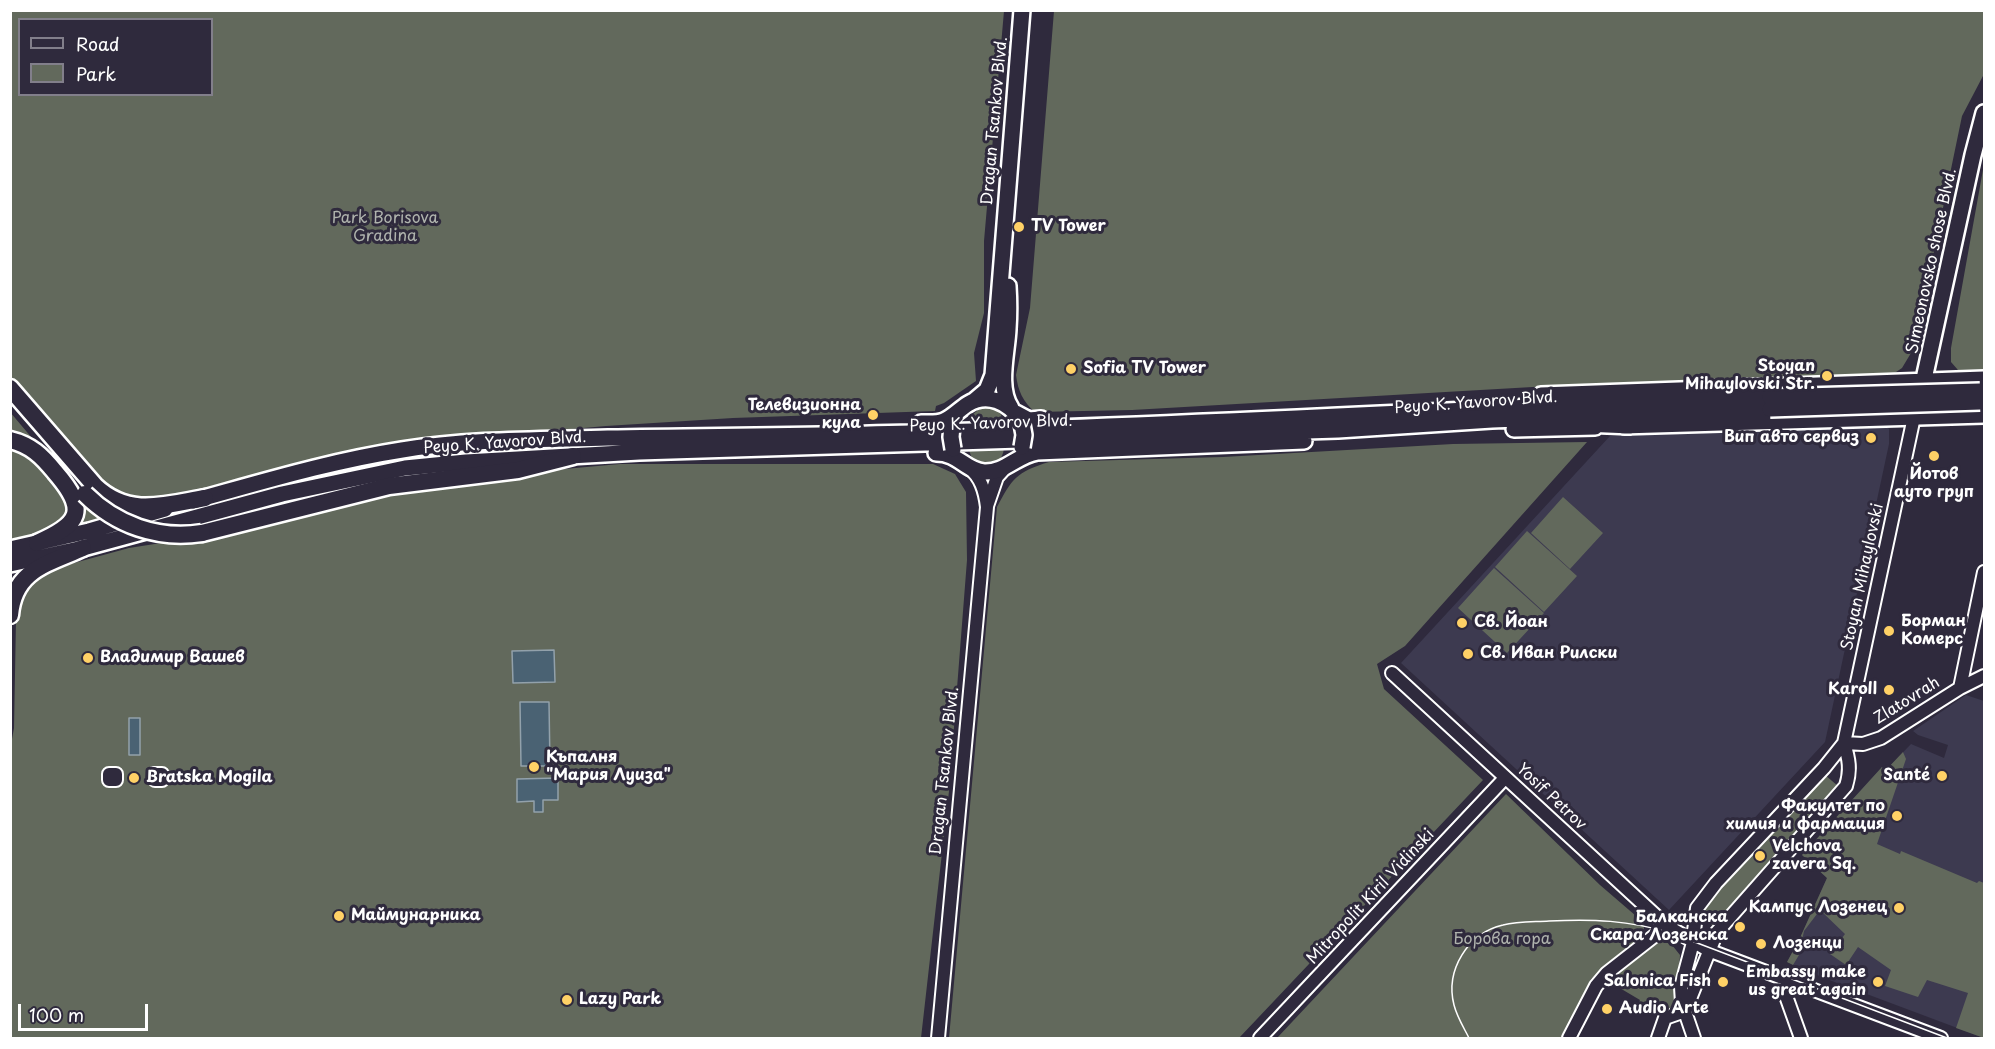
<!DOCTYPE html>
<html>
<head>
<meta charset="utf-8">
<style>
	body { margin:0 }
	#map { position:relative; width:1995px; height:1049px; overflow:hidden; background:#2f2a3d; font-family:"Playpen Sans",sans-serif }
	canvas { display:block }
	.frame { position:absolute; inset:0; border:12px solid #fff; pointer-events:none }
	.legend { position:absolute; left:18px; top:18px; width:195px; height:78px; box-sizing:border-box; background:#2f2a3d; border:2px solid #827f8b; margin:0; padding:8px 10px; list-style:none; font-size:18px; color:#fff }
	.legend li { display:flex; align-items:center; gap:12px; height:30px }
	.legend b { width:30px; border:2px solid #827f8b }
	.scale { position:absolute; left:18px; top:1004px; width:130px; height:27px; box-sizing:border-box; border:3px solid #fff; border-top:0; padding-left:8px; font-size:18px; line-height:21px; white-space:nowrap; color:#fff; -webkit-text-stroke:4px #2f2a3d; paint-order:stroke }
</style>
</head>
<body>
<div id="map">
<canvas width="1995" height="1049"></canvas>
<div class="frame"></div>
<ul class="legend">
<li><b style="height:8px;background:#2f2a3d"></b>Road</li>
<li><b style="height:16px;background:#62695c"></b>Park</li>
</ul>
<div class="scale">100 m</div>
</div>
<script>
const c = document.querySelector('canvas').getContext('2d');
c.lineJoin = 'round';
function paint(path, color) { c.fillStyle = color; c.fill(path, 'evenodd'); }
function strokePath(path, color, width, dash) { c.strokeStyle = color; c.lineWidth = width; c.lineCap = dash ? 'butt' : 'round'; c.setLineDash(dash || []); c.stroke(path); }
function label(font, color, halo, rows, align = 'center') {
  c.font = font + ' "Playpen Sans",sans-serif'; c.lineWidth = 6; c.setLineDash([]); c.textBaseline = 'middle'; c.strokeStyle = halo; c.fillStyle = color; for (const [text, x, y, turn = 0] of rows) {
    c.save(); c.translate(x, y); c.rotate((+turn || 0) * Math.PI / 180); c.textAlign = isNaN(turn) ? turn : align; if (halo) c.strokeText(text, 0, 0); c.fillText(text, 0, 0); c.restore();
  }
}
paint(new Path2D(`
	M1887,427L1889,429V444L1825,742L1669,910L1401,663L1610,436Z
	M1966,695L1984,701V1038L1824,978L1787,962L1800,938L1827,878L1802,855L1882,767L1886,770L1911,744L1944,758L1948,745L1918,735L1913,731Z`), '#3d3a50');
paint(new Path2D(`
	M10,11H1004L984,241V313L974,353L976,381L944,403L936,406L935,411L733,418L606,426L391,445L171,499L141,503L101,485L11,379ZM20,20H212V94H20Z
	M1054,11H1984V74L1962,116L1914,348L1902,368L1893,374L1585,384L1132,410L1035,412C1023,402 1018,391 1016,375L1030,308Z
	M1984,164V371L1958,370L1951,362V348Z
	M985,407H992L999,410L1005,425H968C970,415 976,410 985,407Z
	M10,412L87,503L106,518L75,527L80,510L11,435Z
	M1587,442L1405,646L1377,664L1384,689L1483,780L1239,1038H949L997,507C1012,479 1016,472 1049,462L1223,457L1453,444Z
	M11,446L22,449L67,495L70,512L50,531L11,539Z
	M968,448H1004C1002,466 989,466 974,463Z
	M620,464H933L955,474L966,492L967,560L949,791L921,1038H11L10,750L14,728L16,619L21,596L33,581L52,569L129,548L206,536L404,490L542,471Z
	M1563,497L1603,533L1570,569L1531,533Z
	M1527,531L1577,576L1544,612L1495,567Z
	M1494,568L1544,613L1507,653L1458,608Z
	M1903,752L1906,759L1877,844L1900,854L1901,851L1977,883L1979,881L1984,883V1038L1956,1028L1968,993L1927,980L1918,997L1885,986L1891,970L1858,947L1846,965L1830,954L1845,934L1820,910L1804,931L1799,955L1793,965L1787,962L1799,940L1827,878L1802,855L1882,767L1886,770Z
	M1825,775L1838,786L1831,797L1776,854L1715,924L1712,925L1701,921L1704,908L1712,895Z
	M1506,794L1600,885L1643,922L1645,936L1591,979L1562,1038H1277Z
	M1659,939L1672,945L1680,955L1677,1005L1673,1010L1653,1015L1637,1006L1640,1000L1613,984L1609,989L1604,983Z`), '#62695c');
const water = new Path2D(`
	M554,650L555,682L513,683L512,651Z
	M520,702H549L550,766H521Z
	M129,718H140V755H129Z
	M558,778V800H543V812H534V801L517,802V779Z`);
paint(water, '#4a6273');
strokePath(water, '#92a1ab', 1.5);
const minor = new Path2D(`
	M987,506L997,477L1007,466
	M1392,673L1667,926L1708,950L1941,1038
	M1960,688L1984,572
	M1844,743L1863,744L1881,738L1960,688L1984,676
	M109,774H116V780H109Z
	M154,774H162V780H155Z
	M1791,981L1786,996L1801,1038
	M1685,1011L1717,932L1846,786C1851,770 1849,759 1844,743
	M938,1038L987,507C985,491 981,477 968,467
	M1260,1038L1505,778
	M1569,1038L1596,986L1607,973L1667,926
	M1658,1038L1665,1018L1685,1011
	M1694,1038L1682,1003L1681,987L1692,946L1697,908L1716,883L1824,768L1844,743L1914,417`);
const major = new Path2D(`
	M1008,286C1009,301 1009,315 1008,329C1007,353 997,387 1011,408
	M1922,388L1973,155L1984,113
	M1541,395L1984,379
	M974,401L987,390L993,375L1022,10
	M1016,413L1029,420L1041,419
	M921,423C928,423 937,424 944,421C953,417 960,409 968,404C987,392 1009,402 1020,420
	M1584,424L1631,426
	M1622,426L1984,415
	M1514,429L1595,427
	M936,453C959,453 964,470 984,472C1005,473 1017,455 1037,452L1304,441
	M193,501C262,482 331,461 402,450C470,439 540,440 608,438C720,436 831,436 943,432C1219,424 1494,407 1770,397
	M10,549L89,531L165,509
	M10,564L83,548L282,494L405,468L466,462L639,452L1338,430L1492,420L1770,409`);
const highway = new Path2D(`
	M10,388L95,486C129,518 165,505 205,498
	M10,440C31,445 42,456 55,472C88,510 81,524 37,543
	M202,533L389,486L518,470L573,456
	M10,615C14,570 47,564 83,548`);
strokePath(minor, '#fff', 16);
strokePath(major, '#fff', 20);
strokePath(highway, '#fff', 21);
strokePath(minor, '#2f2a3d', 12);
strokePath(major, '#2f2a3d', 15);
strokePath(highway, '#2f2a3d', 16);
strokePath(new Path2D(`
	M1469,1038C1464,1028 1457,1017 1454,1005C1445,970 1468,933 1503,925C1518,921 1534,922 1549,921C1593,919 1628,920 1671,933L1947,1038`), '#fff', 1.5);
const majorBridge = new Path2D(`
	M1770,397L1980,391
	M1770,409L1980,402
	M952,426L951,437L953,449
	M1022,447L1024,435L1022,424`);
const highwayBridge = new Path2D(`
	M85,494C116,525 158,540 202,533`);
strokePath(majorBridge, '#fff', 20, []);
strokePath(highwayBridge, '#fff', 21, []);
strokePath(majorBridge, '#2f2a3d', 15);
strokePath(highwayBridge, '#2f2a3d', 16);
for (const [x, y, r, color] of [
	[1019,227,6,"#ffd166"],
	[1071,369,6,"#ffd166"],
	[1827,376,6,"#ffd166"],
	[873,415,6,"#ffd166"],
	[1871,438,6,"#ffd166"],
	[1934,456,6,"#ffd166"],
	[1462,623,6,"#ffd166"],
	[1889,631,6,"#ffd166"],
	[1468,654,6,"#ffd166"],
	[88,658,6,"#ffd166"],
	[1889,690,6,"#ffd166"],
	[534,767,6,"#ffd166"],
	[1942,776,6,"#ffd166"],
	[134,778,6,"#ffd166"],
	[1897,816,6,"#ffd166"],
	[1760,856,6,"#ffd166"],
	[1899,908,6,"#ffd166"],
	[339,916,6,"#ffd166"],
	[1740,927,6,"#ffd166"],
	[1761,944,6,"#ffd166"],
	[1723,982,6,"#ffd166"],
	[1878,982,6,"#ffd166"],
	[567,1000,6,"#ffd166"],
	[1607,1009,6,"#ffd166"]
]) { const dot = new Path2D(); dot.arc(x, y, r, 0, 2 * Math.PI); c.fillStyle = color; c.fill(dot); strokePath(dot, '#2f2a3d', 2); }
label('16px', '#fff', '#2f2a3d', [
	["Dragan Tsankov Blvd.",995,121,-85],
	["Simeonovsko shose Blvd.",1932,261,-78],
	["Peyo K. Yavorov Blvd.",1476,403,-4],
	["Peyo K. Yavorov Blvd.",991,424,-2],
	["Peyo K. Yavorov Blvd.",505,443,-4],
	["Stoyan Mihaylovski",1863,577,-78],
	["Zlatovrah",1907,701,-32],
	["Dragan Tsankov Blvd.",945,771,-84],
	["Yosif Petrov",1551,797,43],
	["Mitropolit Kiril Vidinski",1371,897,-47]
]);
label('16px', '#b0b4ae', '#2f2a3d', [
	["Park Borisova",385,219],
	["Gradina",385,237],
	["Борова гора",1502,940]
]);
label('bold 16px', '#fff', '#2f2a3d', [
	["TV Tower",1031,227],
	["Stoyan",1815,367,"right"],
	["Mihaylovski Str.",1815,385,"right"],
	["Sofia TV Tower",1083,369],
	["Телевизионна",861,406,"right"],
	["кула",861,424,"right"],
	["Вип авто сервиз",1859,438,"right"],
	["Йотов",1934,475,"center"],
	["ауто груп",1934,493,"center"],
	["Борман",1901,622],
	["Комерс",1901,640],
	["Св. Йоан",1474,623],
	["Св. Иван Рилски",1480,654],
	["Владимир Вашев",100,658],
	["Karoll",1877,690,"right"],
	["Къпалня",546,758],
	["\"Мария Луиза\"",546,776],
	["Santé",1930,776,"right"],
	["Bratska Mogila",146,778],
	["Факултет по",1885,807,"right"],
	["химия и фармация",1885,825,"right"],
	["Velchova",1772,847],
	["zavera Sq.",1772,865],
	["Кампус Лозенец",1887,908,"right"],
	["Маймунарника",351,916],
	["Балканска",1728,918,"right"],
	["Скара Лозенска",1728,936,"right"],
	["Лозенци",1773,944],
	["Embassy make",1866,973,"right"],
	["us great again",1866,991,"right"],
	["Salonica Fish",1711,982,"right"],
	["Lazy Park",579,1000],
	["Audio Arte",1619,1009]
], 'left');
</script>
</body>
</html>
